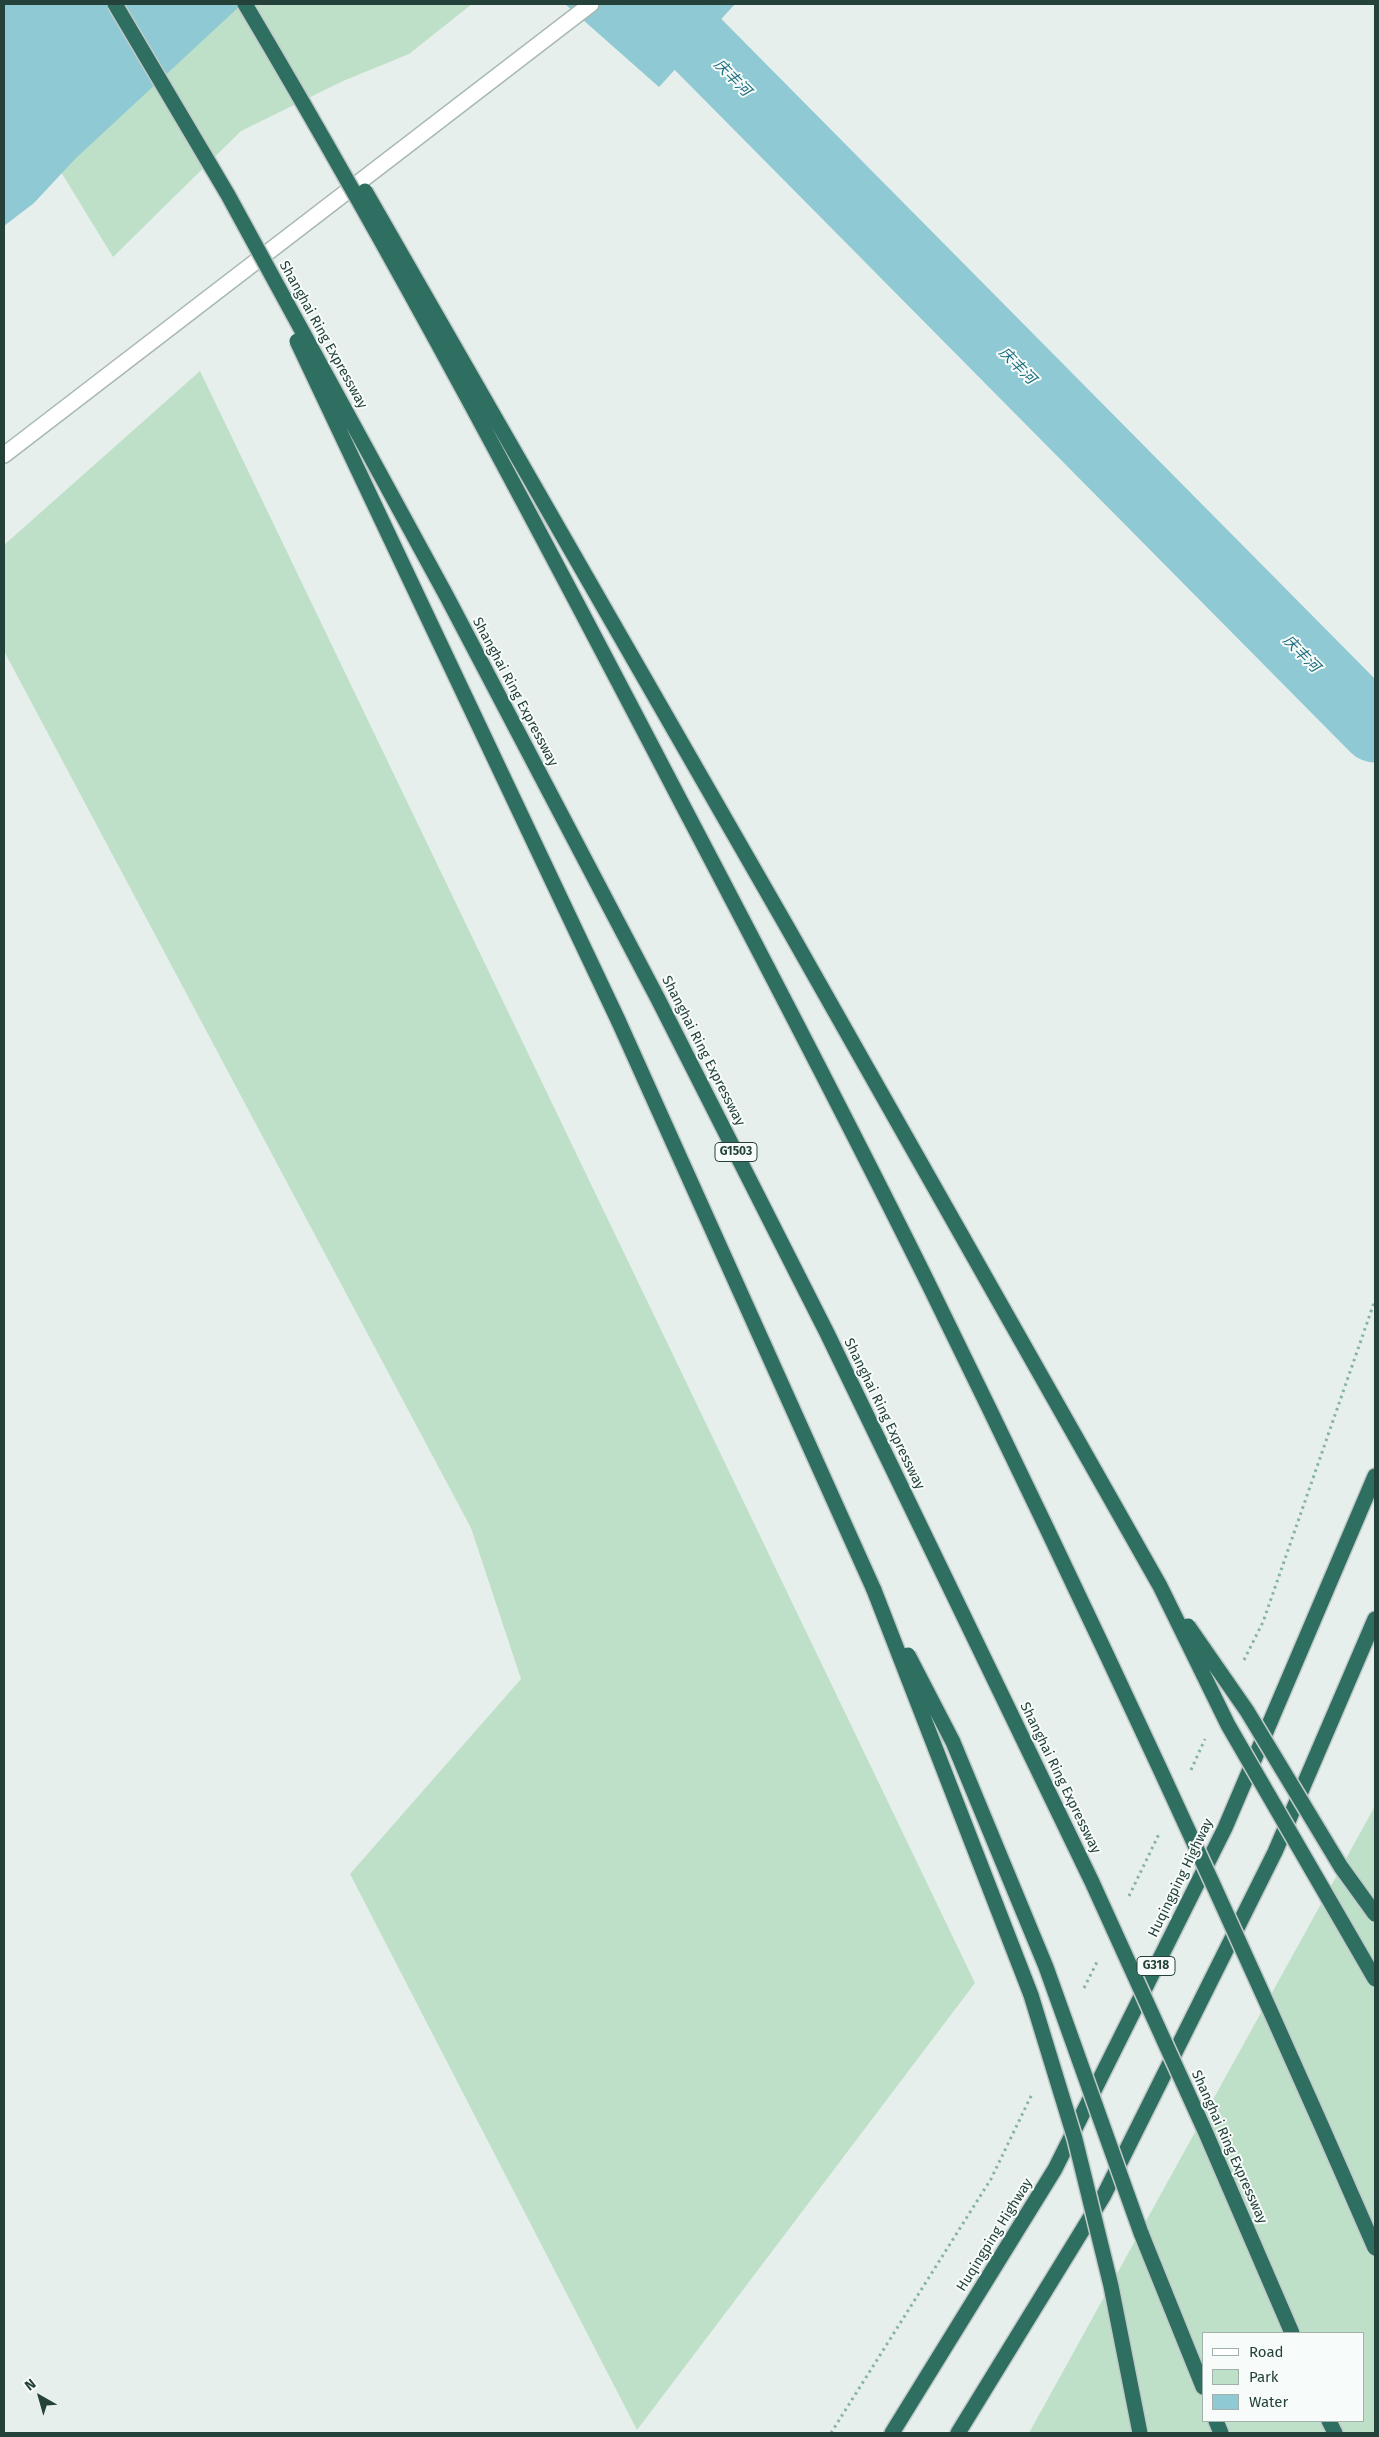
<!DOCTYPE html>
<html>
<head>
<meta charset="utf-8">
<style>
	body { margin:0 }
	#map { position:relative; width:1379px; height:2437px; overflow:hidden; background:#e6efeb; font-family:"Fira Sans",sans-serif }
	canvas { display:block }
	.frame { position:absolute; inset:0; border:5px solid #24423a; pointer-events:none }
	.legend { position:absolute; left:1202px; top:2332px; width:162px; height:90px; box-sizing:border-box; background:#f7fbf9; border:1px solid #a3b1ad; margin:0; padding:6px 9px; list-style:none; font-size:15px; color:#24423a }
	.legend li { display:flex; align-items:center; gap:10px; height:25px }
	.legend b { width:25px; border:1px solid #a3b1ad }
	.north { position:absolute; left:15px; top:2372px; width:50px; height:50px; -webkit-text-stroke:4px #f7fbf9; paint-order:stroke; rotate:322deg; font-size:14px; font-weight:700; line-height:20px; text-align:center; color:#24423a }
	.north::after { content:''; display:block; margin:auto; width:18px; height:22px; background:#24423a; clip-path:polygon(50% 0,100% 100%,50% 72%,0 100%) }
</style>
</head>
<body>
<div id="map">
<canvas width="1379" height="2437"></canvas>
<div class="frame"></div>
<ul class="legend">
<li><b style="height:6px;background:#fff"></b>Road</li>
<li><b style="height:14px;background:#bfe0c8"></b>Park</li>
<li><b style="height:14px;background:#8ec9d4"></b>Water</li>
</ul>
<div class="north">N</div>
</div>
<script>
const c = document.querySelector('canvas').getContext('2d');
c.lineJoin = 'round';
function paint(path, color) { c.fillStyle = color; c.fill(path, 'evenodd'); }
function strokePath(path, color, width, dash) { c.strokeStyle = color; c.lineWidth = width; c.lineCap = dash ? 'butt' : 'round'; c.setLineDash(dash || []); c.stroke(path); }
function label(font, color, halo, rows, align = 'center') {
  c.font = font + ' "Fira Sans","Noto Sans SC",sans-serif'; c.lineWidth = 4; c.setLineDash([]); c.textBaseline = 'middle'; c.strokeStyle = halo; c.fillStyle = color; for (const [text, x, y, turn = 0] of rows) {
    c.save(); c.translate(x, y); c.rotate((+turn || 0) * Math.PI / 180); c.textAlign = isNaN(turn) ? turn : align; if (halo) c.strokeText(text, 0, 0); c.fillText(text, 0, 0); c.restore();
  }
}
paint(new Path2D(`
	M4,4H472L409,54L343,81L241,131L113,257L61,172Z
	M200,371L975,1983L637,2430L350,1874L521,1679L471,1528L4,651V545Z
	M1375,1806V2433H1029ZM1203,2333H1363V2421H1203Z`), '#bfe0c8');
paint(new Path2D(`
	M4,4H242L75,159L34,203L4,226Z
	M565,4H735L659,87Z`), '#8ec9d4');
strokePath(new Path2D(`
	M658,4L1375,728`), '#8ec9d4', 69);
const minor = new Path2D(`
	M4,455L591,4`);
const highway = new Path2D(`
	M618,1020L874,1590
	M1141,2233L1203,2387
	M1216,2421L1221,2433
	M1329,2421L1335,2433
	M892,2433L1055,2169L1225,1828L1375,1476
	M958,2433L1104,2195L1275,1852L1375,1619`);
strokePath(minor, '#a8b8b2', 18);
strokePath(highway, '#c2cac8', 18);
strokePath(new Path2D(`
	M1244,1660L1263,1622L1375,1300
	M1191,1770L1205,1739
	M1129,1896L1159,1834
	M1084,1988L1097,1962
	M831,2433L991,2179L1032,2094`), '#86b3a5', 3, [2.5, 4]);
strokePath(minor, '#fff', 15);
strokePath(highway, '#2f6f62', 15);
const highwayBridge = new Path2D(`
	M115,4L228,195L446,595L658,999L827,1333L1092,1882L1205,2131L1292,2333
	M245,4C400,265 541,533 681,802C765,962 849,1123 929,1285C1085,1603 1234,1923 1375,2248
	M365,191L790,932L1160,1586L1228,1725L1375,1979
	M297,341L618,1020
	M874,1590L1031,1995L1075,2139L1111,2286L1140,2433
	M1188,1626L1247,1711L1341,1867L1375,1914
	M908,1655L953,1742L1046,1967L1141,2233`);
strokePath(highwayBridge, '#c2cac8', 18, []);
strokePath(highwayBridge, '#2f6f62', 15);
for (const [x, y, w] of [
	[736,1152,42],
	[1156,1966,38]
]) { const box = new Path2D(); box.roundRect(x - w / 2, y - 9.5, w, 19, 4); c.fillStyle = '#f7fbf9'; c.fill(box); strokePath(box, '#24423a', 1); }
label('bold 12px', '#24423a', null, [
	["G1503",736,1152],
	["G318",1156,1966]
]);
label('14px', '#24423a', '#f7fbf9', [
	["Shanghai Ring Expressway",323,335,61],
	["Shanghai Ring Expressway",515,692,62],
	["Shanghai Ring Expressway",703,1051,63],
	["Shanghai Ring Expressway",884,1414,64],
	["Shanghai Ring Expressway",1060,1778,64],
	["Huqingping Highway",1181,1878,-64],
	["Shanghai Ring Expressway",1229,2147,66],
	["Huqingping Highway",995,2235,-58]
]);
label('italic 15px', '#1c6f80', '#f7fbf9', [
	["庆丰河",732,78,45],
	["庆丰河",1017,366,45],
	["庆丰河",1301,654,45]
]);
</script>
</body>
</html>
